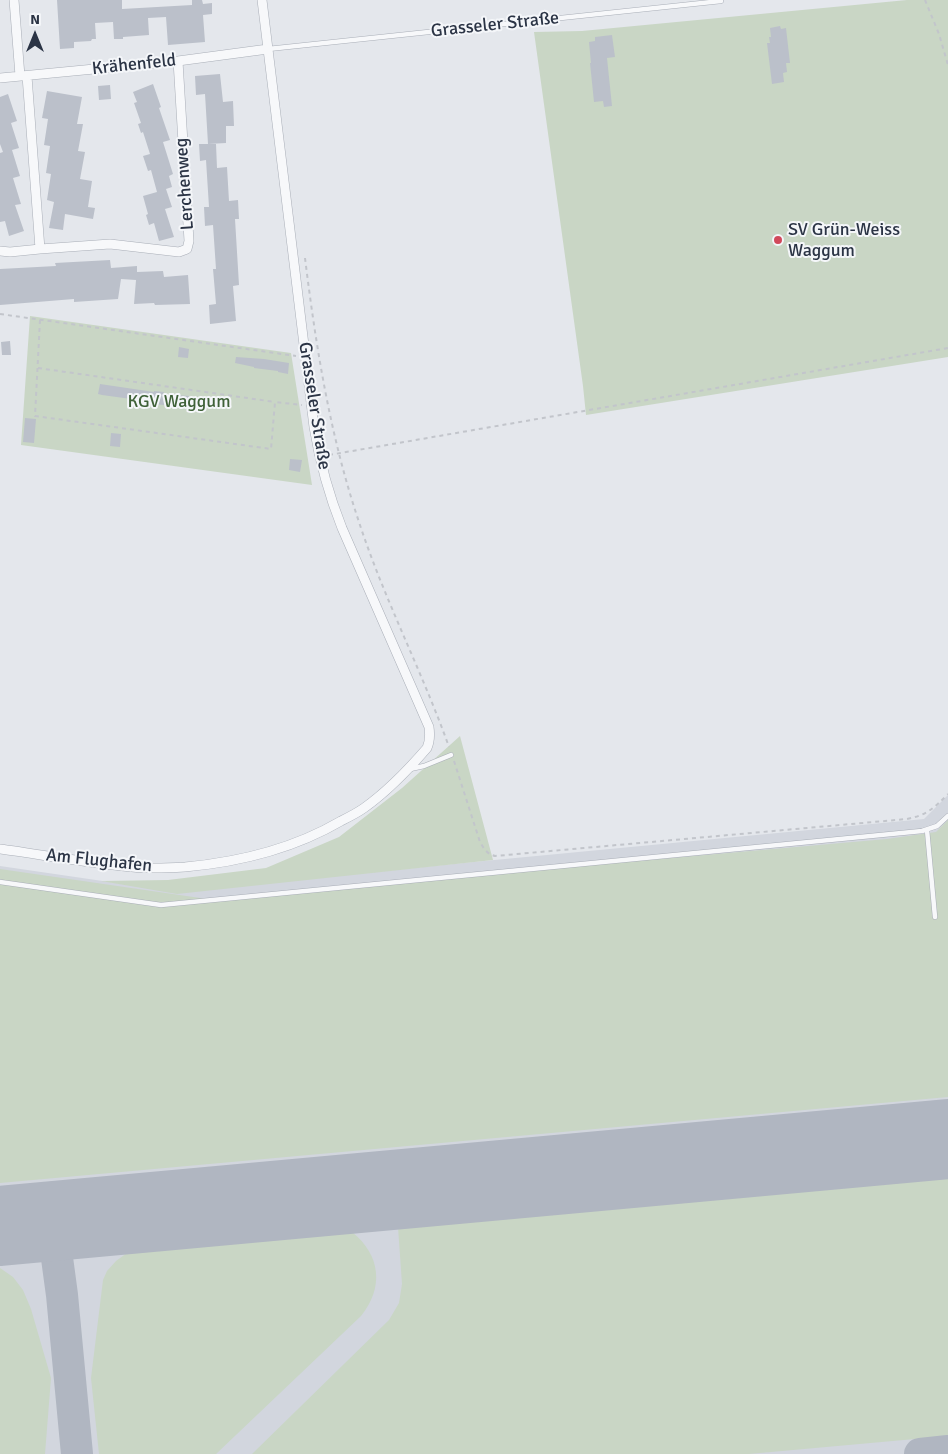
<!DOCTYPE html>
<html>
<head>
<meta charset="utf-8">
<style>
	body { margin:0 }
	#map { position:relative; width:948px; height:1454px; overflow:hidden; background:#e4e7ec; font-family:Signika,sans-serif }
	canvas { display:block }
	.north { position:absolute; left:10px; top:10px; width:50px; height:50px; -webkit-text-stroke:4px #f4f6f9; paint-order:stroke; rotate:0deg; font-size:14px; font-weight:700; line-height:20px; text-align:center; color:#2b3445 }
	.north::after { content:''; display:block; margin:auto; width:18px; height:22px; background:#2b3445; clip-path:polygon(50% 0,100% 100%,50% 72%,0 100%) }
</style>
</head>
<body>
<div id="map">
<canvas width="948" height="1454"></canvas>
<div class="north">N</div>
</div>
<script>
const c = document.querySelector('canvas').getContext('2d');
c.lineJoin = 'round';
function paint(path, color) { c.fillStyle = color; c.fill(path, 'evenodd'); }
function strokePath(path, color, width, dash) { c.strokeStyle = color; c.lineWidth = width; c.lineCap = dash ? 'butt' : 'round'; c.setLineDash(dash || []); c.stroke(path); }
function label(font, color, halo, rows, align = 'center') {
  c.font = font + ' Signika,sans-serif'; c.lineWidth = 4; c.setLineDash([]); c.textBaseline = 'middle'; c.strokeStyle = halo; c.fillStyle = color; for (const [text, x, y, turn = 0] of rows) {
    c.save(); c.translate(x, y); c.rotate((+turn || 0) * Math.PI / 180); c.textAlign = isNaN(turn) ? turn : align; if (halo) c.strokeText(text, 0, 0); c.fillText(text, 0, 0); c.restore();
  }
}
paint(new Path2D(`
	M948,795V1454H0V866L178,892L463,863L924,819Z`), '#d2d6de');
paint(new Path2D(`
	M907,0H948V357L586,415L583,386L534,32L582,31Z
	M30,316L291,353L312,485L21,445Z
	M460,736L493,860L177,894L101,881L168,880L266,868L339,837L402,788Z
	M948,820V1097L0,1183V869L221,901L614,863L887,839L936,832Z
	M948,1178V1436L749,1454H252L389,1320L399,1303L402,1284L398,1227Z
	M352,1232C381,1255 384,1288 361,1316L216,1454H99L91,1378L103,1280L107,1271L116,1261L127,1253Z
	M0,1268L13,1277L23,1290L31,1309L51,1378L45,1454H0Z`), '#c9d6c5');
strokePath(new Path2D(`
	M52,1221L62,1295L77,1454
	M920,1454L948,1451`), '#b0b6c1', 32);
strokePath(new Path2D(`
	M0,1226L948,1139`), '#b0b6c1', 80);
paint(new Path2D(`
	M57,0H122V9L192,5V0H202L203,4L212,3V14L203,15L205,42L168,45L166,17L148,18L149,35L123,37V39H114L113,22L95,23L96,39H92L91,41L74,42V48L60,49Z
	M780,26L781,29L786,28L790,63H786L787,72L783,73L784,82L772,84L767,43H770L769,37H771L770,28Z
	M612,35L615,57L607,58L612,106L604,107L603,101L594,102L590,63H591L589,42L595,41V37Z
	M220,74L223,102L233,101L234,126H226V143L208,144L205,94L196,95L195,76Z
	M153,84L161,107L159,108L170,140L163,142L173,174L169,176L172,187L166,189L172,207L165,209L174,237L159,241L154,223L149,225L146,215L148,214L143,196L157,192L151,170L148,171L143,156L150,154L143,132L141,133L138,124L141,123L134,103L137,102L133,92Z
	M110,85L111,99L99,100L98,86Z
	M47,91L82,97L77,124H83L78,151L85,152L80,179L92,181L88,207L95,208L93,219L65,214L63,230L49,228L54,202L47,200L51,174L46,173L50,146L44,145L48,119L42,118Z
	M8,94L17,121L11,123L19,148L12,150L20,176L13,178L21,204L15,205L24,231L9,236L5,221L0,222V153L3,152L0,144V97Z
	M199,144H216L217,168L227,167L229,201L238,200L239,219H235L239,285L233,286L236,321L210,324L209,305L216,304L213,269H216L213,225L205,226L204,207H209L206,160L200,161Z
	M110,260L111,268L137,266V272L163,271L164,277L188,275L190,304L155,305L154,303L134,304L136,280L121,279L118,299L74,302V299L0,305V269L56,266L55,263Z
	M10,341L11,355H2L1,342Z
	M179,347L189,349L188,358L178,357Z
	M236,357L264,359L289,363L288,374L278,372V371L254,368V367L235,363Z
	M100,384L154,392V391L164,392L163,394L189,396L188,407L152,404L153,402L102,395L98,394Z
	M25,418L36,419L34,443L23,442Z
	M111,433L121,434L120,447L110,446Z
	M290,459L302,460L300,472L289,470Z`), '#bbc0ca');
const lane = new Path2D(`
	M268,49L721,1
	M410,769L424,766L451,755
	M927,830L935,917
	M0,882L161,905L922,831L937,826L948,816`);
const street = new Path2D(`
	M14,0L20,76
	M27,76L40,249L110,244L179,252L187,249L189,241L178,61
	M0,78L178,61L268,49
	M0,251L10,252L40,249
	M0,849C44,855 88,863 132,867C150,869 168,868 185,867C240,862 293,849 341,821C349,817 357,813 364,808C388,791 408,770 427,748C430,741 430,734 429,727L342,528C328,493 320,463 314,427L262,0`);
strokePath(lane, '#a9aeb7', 5.5);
strokePath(street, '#a9aeb7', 10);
strokePath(new Path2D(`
	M925,0L939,34L948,65
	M305,258C316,347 330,436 359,522C384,599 422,671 449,747
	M0,314L296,356
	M40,320L35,416L271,449L275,402L302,405
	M38,368L275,402
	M329,455L948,348
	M454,761L480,842C484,849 487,854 495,856L907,819C927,815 934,808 948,794`), '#c2c5cb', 2, [4, 4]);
strokePath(lane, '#f7f8fa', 4.5);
strokePath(street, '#f7f8fa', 9);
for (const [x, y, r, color] of [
	[778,240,5,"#d1495b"]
]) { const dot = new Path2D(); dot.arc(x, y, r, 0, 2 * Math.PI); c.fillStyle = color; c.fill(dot); strokePath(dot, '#f4f6f9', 2); }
label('18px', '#2b3445', '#f4f6f9', [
	["Grasseler Straße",495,25,-6],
	["Krähenfeld",134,65,-6],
	["Lerchenweg",185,184,-94],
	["Grasseler Straße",314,406,81],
	["Am Flughafen",99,861,6]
]);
label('18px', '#2b3445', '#f4f6f9', [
	["SV Grün-Weiss",788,230],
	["Waggum",788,251]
], 'left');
label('18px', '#3f6138', '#f4f6f9', [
	["KGV Waggum",179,402]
]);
</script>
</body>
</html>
